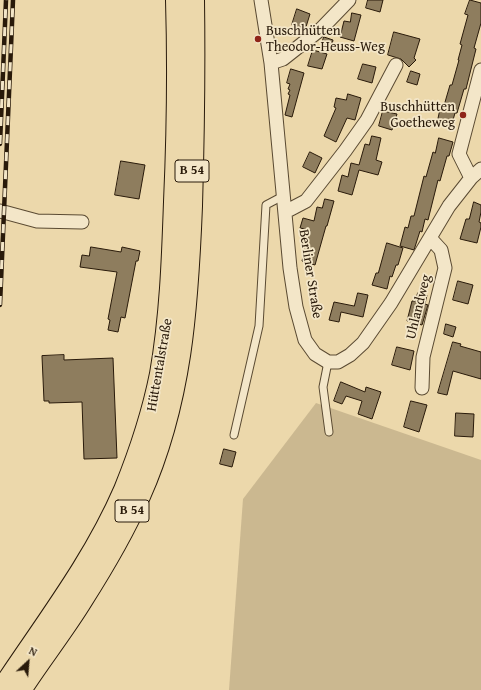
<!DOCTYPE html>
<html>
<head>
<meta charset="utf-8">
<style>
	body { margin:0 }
	#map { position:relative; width:481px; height:690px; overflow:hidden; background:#ecd8ab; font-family:"Gentium Book Plus",serif }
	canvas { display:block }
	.north { position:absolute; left:8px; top:642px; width:40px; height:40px; -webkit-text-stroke:3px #f3e6c8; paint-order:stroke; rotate:26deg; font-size:11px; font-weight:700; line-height:16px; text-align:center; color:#291a0a }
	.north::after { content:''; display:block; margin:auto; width:14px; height:18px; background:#291a0a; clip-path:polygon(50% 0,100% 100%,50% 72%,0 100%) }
</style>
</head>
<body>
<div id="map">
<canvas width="481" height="690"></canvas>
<div class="north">N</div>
</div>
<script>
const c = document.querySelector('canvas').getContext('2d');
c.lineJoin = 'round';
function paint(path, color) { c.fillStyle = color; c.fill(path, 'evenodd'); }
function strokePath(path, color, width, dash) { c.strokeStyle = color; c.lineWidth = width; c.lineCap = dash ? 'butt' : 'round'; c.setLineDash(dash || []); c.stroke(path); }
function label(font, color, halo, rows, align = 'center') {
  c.font = font + ' "Gentium Book Plus",serif'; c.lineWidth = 3.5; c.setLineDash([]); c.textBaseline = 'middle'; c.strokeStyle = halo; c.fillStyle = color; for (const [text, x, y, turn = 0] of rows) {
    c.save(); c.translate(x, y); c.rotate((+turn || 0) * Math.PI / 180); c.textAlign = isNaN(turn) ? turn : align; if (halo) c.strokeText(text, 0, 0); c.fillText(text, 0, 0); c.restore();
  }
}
paint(new Path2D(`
	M316,403L481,460V690H229L243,499Z`), '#cbb890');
const building = new Path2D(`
	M368,0H383L380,12L366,8Z
	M470,0L481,3V23L474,48L476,49L466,89H464L457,113H455L451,127L437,123L440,109H443L450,85H452L459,60H458L462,45L460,44L468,15L465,14Z
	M297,9L310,14L305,30L292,25Z
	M352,13L361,15L354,41L340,37L344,21L350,22Z
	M394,32L420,39L414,58L416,60L409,67L401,59L388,55Z
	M324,37L333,40L331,49L321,47Z
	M313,50L327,54L322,69L308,66Z
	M363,64L376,67L372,83L358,79Z
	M291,69L304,73L292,117L285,115L290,95L288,94L290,90L288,89L290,84L287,83Z
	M411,71L420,74L417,85L407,82Z
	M348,94L361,98L355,120L347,118L336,142L324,136L336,108L334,107L336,98L346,100Z
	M383,111L397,114L392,130L379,126Z
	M372,136L381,138L376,160L382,162L378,175L359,170L352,195L338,191L342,175L348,177L351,163L359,165L365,144L369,145Z
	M439,138L453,142L449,156H447L440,181L438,180L428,220L425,219L422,232L420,231L414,250L400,246L405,227L408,228L411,216H414L424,176L426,177L433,152L435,153Z
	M310,152L322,158L315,173L303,167Z
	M121,161L145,165L139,199L115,195Z
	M325,199L334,201L327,226H326L315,265L302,261L310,230L300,228L303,218L314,221L317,207L322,208Z
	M474,202L481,205V212L479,222L481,223V227L477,243L460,239L466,219H469Z
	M387,243L403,248L398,265H396L392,277L390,276L387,289L372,285L376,273H378Z
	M91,247L121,252L122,247L140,251L138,261H136L125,318L121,317L118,332L108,330L110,320L108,319L117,272L80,267L82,255L89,256Z
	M458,281L473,285L468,304L453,300Z
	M358,293L368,295L363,317L341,312L339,322L329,320L334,302L354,306Z
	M418,293L427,295L425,304L428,305L422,325L407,321L412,301H415Z
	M446,324L456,327L453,337L444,334Z
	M453,342L461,344L460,346L481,352V379L453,371L447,395L438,393Z
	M397,347L414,351L410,370L392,365Z
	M64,355V360L113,358L117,458L84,459L82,402L49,403V401H44L42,356Z
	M341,382L365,392L366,387L381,392L372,419L358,414L362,401L346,396L342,404L334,401Z
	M411,401L427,405L419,432L404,427Z
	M456,413L474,414L473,437L455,436Z
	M224,449L236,452L232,467L220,464Z`);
paint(building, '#8e7d5e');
strokePath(building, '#291a0a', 1);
const service = new Path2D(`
	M328,362L323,387L329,432
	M234,435L259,326L266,205L283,196`);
const minor = new Path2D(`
	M261,0L271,63L290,268L296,307L305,340L315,354L328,362H338L350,355L363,343L391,303L449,206L471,178L481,169
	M271,63L283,59L321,29L349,0
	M471,178L459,154L481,70
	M0,211L37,221L82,222
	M285,212L306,201L345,151L367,120L396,65
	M422,388L423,357L445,268L441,250L430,238`);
const trunk = new Path2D(`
	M2,690C45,625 94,562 125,490C140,453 153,414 161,374C171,317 173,260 175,202C178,135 179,67 177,0
	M20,690C40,659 63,630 82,599C103,566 123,532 139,496C181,402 187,307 191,206C193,137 194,68 193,0`);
strokePath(service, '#5a4a32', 9);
strokePath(minor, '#5a4a32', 15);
strokePath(trunk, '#291a0a', 24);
strokePath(service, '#f3e6c8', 7);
strokePath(minor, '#f3e6c8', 13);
strokePath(trunk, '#ecd8ab', 22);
const rail = new Path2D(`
	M0,144L6,0
	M0,305L13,0`);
strokePath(rail, '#291a0a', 4.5);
strokePath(rail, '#f3e6c8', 3, [9]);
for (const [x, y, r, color] of [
	[258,39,4,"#8f2418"],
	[463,115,4,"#8f2418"]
]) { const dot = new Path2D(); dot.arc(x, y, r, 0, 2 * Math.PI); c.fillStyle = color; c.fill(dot); strokePath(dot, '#f3e6c8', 1.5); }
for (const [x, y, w] of [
	[192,171,34],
	[132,511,34]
]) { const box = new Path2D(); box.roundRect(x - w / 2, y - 11, w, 22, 3); c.fillStyle = '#f3e6c8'; c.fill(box); strokePath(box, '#291a0a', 1); }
label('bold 13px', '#291a0a', null, [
	["B 54",192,171],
	["B 54",132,511]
]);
label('14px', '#291a0a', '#f3e6c8', [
	["Buschhütten",266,31],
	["Theodor-Heuss-Weg",266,47],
	["Buschhütten",455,107,"right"],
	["Goetheweg",455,123,"right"]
], 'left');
label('14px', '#291a0a', '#f3e6c8', [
	["Berliner Straße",310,274,81],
	["Uhlandweg",419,307,-76],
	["Hüttentalstraße",160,365,-80]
]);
</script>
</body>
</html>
